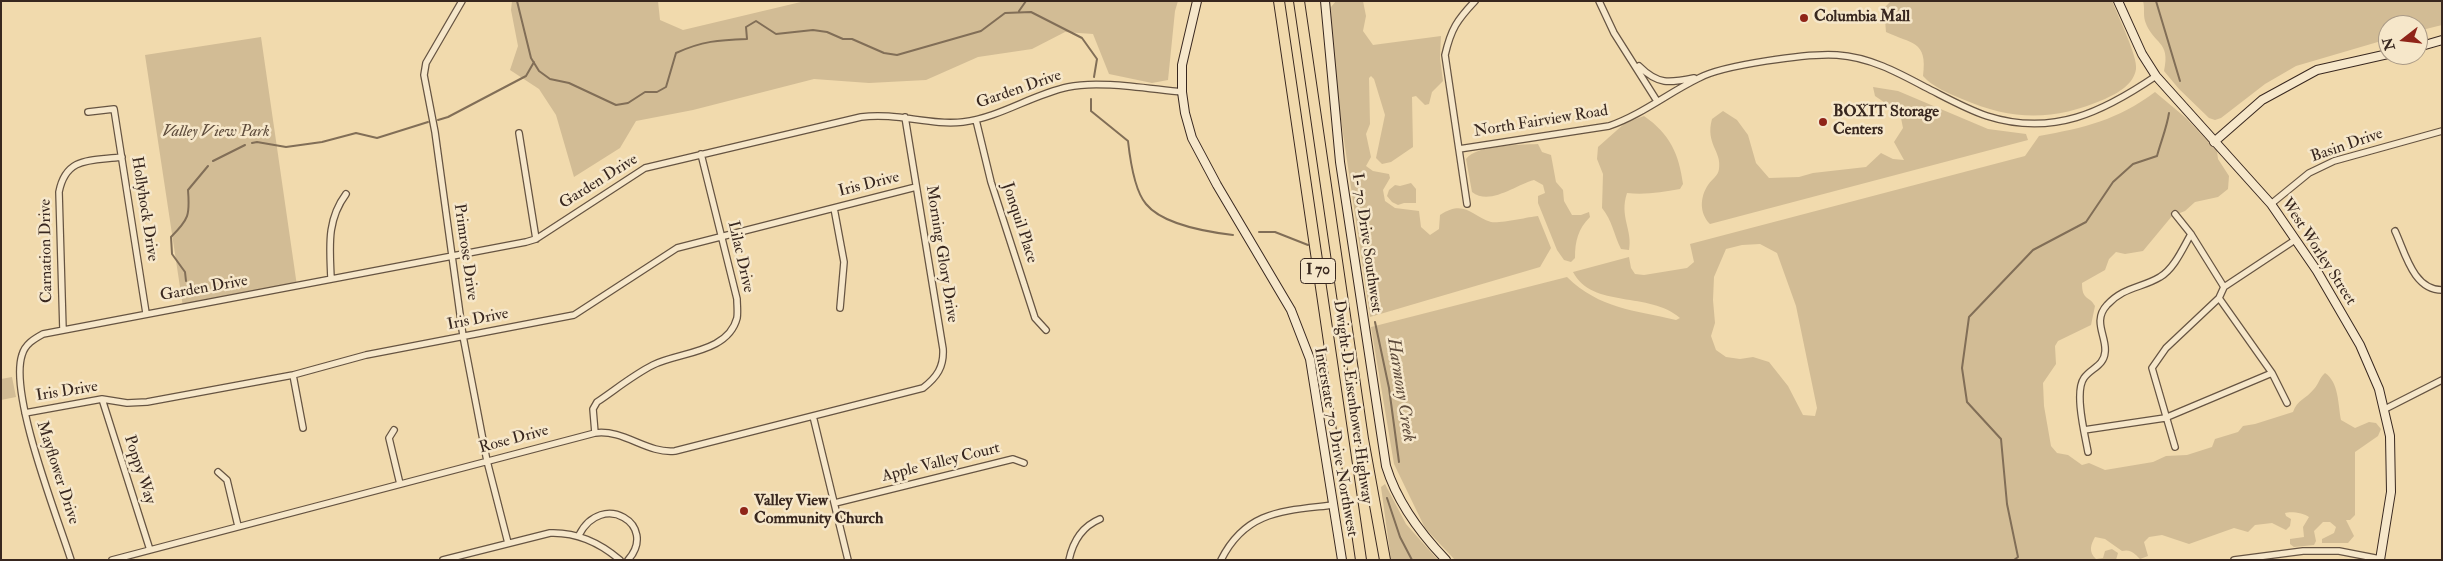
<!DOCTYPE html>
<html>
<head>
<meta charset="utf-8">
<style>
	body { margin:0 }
	#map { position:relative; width:2443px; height:561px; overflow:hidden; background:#f1daad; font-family:"IM FELL Double Pica",serif }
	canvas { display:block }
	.frame { position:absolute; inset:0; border:2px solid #38271f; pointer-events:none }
	.north { position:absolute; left:2378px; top:15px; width:50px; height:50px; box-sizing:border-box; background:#f6e7ca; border:1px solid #aa9a86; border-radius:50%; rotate:254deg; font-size:14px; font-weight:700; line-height:20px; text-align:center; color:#38271f }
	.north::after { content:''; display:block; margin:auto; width:18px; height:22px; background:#8f2418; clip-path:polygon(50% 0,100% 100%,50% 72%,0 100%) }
</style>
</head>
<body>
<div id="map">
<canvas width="2443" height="561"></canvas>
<div class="frame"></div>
<div class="north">N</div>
</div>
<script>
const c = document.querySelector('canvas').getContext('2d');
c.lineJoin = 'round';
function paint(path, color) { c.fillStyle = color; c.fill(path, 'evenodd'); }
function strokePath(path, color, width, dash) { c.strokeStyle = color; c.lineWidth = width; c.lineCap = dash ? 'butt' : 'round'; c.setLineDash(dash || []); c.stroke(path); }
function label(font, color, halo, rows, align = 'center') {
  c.font = font + ' "IM FELL Double Pica",serif'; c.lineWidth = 5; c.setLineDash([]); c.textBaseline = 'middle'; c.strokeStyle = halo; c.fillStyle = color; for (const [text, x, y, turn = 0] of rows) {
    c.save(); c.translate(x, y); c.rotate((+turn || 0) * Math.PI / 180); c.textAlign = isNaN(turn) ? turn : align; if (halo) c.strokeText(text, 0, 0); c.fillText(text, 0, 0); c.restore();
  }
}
paint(new Path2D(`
	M512,1H658L660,20L683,30L805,1H1178L1175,11L1168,80L1152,83L1109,74L1093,34L1065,32L1032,49L978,57L926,80L869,83L814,79L693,110L636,121L620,148L574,177L556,115L539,89L510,70L518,46L511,10Z
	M1336,1H1363L1366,16L1363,31L1373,45L1441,36L1440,58L1443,81L1432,92L1429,104L1425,105L1416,96L1412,97L1413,147L1391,162L1382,164L1376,158L1385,115L1374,79L1371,76L1369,78L1370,124L1366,134L1371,157L1366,166L1373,171L1389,174L1390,178L1383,190L1385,201L1395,208L1419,211L1421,227L1430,235L1439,229L1440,215C1465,199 1471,216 1491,222C1499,224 1528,217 1538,216L1551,248L1540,267L1370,317L1334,72L1330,28L1331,7Z
	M1891,1H2112C2118,16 2138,57 2136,69C2134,84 2118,93 2105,99C2054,121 2013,121 1962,99C1948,93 1933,87 1923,76C1928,40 1911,44 1886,32L1884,8Z
	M2143,1H2442V25L2418,31V25H2388V39L2296,66L2265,84L2221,118L2215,120L2209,118L2179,89L2164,71C2171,40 2153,45 2145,21C2143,14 2145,8 2143,1Z
	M261,37L297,286L183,307L145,55Z
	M1873,87L1898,91L1988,129L2026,134L2028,140L1710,224C1699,213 1700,197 1708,185C1713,178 1718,176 1719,169C1722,151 1705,144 1712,119L1723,111L1737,120L1748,135L1756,163L1769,178L1799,177L1813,173L1866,167L1881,153L1893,159L1904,160L1894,142L1903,128L1900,113L1875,96Z
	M2155,92L2186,118L2217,151L2218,159L2229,176L2228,189L2218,197L2195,202L2185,211L2172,216L2143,251L2125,254L2116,252L2109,259L2105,270L2082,283C2082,301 2089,295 2095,306L2091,325L2058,341L2055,346L2056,364L2043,383L2044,406L2051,446L2057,453L2068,455L2082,465L2089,463L2105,470L2153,462L2166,456L2187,455L2212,447L2215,439L2238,432L2243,426L2255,424L2293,412C2297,400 2306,399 2314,389C2319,384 2319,378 2325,373C2339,382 2338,405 2341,420L2355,428L2369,422L2376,423L2381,429L2378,436L2355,452V515L2350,520H2346L2354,536L2348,543H2322V539L2334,533L2336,527L2330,522H2323L2314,531L2316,541L2314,545L2294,547L2290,544V539L2304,537L2303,527L2309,517C2304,513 2291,511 2285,513L2286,516L2291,519L2290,526L2286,530L2272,523L2255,525L2248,532L2234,528L2189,544L2162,535L2149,537L2144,542L2148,556L2140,559C2134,553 2131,549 2122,551L2105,539L2095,537C2091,544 2088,552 2096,559L2103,558L2105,551L2112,549L2118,553L2116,560H1455L1425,528L1394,464L1371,327L1567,277C1600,309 1634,310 1676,320L1680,318C1650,291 1592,309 1573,272L1629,257L1631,268L1635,274L1644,275L1687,268L1694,262L1690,244L2025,156L2039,136C2084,128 2118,120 2155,92ZM1760,244L1777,253L1796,306L1817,408L1815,416L1803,415L1788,386L1769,362L1753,357L1740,359L1726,357L1716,350L1711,336L1715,323L1713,300L1714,277L1726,249L1742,245Z
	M1644,116C1670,134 1679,154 1683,184L1680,189C1662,192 1646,195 1627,193C1619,217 1633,230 1629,250L1621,249C1614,235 1612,220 1602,208L1603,174L1597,159L1598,147L1625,123Z
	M1538,144L1542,152L1551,155L1556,182L1563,190L1564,201L1572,215H1581L1589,212L1590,217C1578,229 1575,241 1575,258L1571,262L1564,260L1557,250L1538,203V196L1545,193L1543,185L1534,180C1515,185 1490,206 1472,192L1466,159C1478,144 1519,145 1538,144Z
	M1411,183L1416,189V203H1404L1398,205L1392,202L1387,196L1389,190L1395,185L1400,186Z
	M12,377L16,397L1,400V379Z
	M1385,484L1406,524L1438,560H1391L1381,487Z`), '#d2bc95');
strokePath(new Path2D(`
	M517,1L531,58L539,71L550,79L569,83L616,105L628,103L645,92H657L666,87L676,53C702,41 719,40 747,39L746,27L756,21L776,34L813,30L827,32L843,39H852L884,53L897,55L981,31L1005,13L1031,12L1082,38L1097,59L1094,77
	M2156,1L2180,81
	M1019,11L1026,1
	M1091,99V111L1128,141C1130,159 1134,190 1146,204C1163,225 1208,232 1233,235
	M438,120L448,117L526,76L534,62
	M252,143L257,142L286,147L322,142L356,133L377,138L428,122
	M213,161L245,145
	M1259,232H1275L1308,245
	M186,281L185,272L172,254L171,237C189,219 190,215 188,190L208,166
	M1375,322L1389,388L1399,462
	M1387,498L1400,537L1412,560
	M2014,560L2018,557L2007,504L2001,439L1967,402L1962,368L1969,317L2033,250L2086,222L2113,182L2133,164L2157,156C2161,141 2167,127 2169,113`), '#816e57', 2);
const street = new Path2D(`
	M462,1L426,63L424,75L435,132L463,336L487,461L508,543
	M1599,1L1614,33L1657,101
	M1639,66C1658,85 1669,83 1694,78
	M88,112L114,109L146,313
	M976,120L991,182L1035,318L1046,330
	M519,133L536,239
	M1459,149L1609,126C1641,115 1668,93 1699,78C1723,65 1809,53 1837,55C1869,57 1897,72 1925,87C1945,97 1966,109 1987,116C2053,137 2103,112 2156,76
	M1467,204L1445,55C1451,29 1457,20 1475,1
	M2271,204L2309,173L2334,161L2442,131
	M834,208L844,262L840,308
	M2175,214L2191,234L2224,287
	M2395,231C2405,252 2413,290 2442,290
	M331,279C330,248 326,221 346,194
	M63,330L59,192C66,156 91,161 122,157
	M293,375L303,428
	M102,399L150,550
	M2287,403L2272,373L2219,298L2224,287L2295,240
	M2385,409L2442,380
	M25,413L102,399L127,403L147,402L293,375L366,355L574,315L677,248L916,187
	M813,416L848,560
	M394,430L389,438L400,484
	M2084,430L2165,418L2272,373
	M595,433L593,409L597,402C615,390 633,375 653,365C679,352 728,353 737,318C738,312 737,305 737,299L701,154
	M2175,447L2152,368L2166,348L2219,298
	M2088,452C2085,435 2074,392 2084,378C2091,368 2104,366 2105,352C2107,337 2092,321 2107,305C2123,287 2142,288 2160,277C2174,269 2183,248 2191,234
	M218,472L227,480L238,526
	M835,503L1013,459L1024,463
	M579,535C602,490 659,525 628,560
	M71,560C57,516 9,395 22,355C25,344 34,339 43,334L526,242L536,239L645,168L861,117C897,112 930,126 963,122C1001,117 1031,95 1068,87C1098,80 1149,89 1182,92
	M112,560L595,433C624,429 647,454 675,451L923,388C937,377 944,367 943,349L905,117
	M443,560L550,533C577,532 599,542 620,560
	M1069,560C1073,541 1083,526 1100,519
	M1221,560C1246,510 1284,511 1333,505
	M2234,560L2303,551H2339L2380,559`);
const secondary = new Path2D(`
	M1197,1L1182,65V92L1185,113L1192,138L1217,185L1291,310L1310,359L1342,560
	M1325,1L1340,162L1386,466C1397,502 1420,533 1446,560
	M2118,1L2142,54L2156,76L2271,204L2317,271L2360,345L2379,389L2390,436L2391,492L2380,560
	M2418,47L2442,40
	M2214,142L2262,100L2317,70L2388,54`);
const highway = new Path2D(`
	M1279,1L1361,560
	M1299,1L1363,439L1385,560`);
strokePath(street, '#665442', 8);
strokePath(secondary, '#38271f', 10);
strokePath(highway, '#38271f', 12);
strokePath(street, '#f6e7ca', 5.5);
strokePath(secondary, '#f6e7ca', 8);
strokePath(highway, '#f1daad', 10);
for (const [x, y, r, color] of [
	[1804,18,5,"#8f2418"],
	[1823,122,5,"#8f2418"],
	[744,511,5,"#8f2418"]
]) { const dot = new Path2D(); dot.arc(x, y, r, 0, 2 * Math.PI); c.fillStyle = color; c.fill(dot); strokePath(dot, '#f6e7ca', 2); }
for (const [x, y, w] of [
	[1318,271,35]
]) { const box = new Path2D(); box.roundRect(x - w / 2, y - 12.5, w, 25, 4); c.fillStyle = '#f6e7ca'; c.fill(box); strokePath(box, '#38271f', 1); }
label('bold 15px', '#38271f', null, [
	["I 70",1318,271]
]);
label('bold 16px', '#38271f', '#f6e7ca', [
	["Columbia Mall",1814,18],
	["BOXIT Storage",1833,113],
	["Centers",1833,131],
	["Valley View",754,502],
	["Community Church",754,520]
], 'left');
label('16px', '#38271f', '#f6e7ca', [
	["Garden Drive",1019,90,-19],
	["North Fairview Road",1541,122,-9],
	["Basin Drive",2347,146,-19],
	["Garden Drive",599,182,-32],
	["Iris Drive",869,185,-14],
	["Hollyhock Drive",144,209,81],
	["Jonquil Place",1019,223,72],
	["I- 70 Drive Southwest",1366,243,82],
	["Carnation Drive",47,251,-91],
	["Primrose Drive",465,252,82],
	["West Worley Street",2318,252,57],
	["Morning Glory Drive",941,254,81],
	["Lilac Drive",740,257,77],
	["Garden Drive",204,289,-10],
	["Iris Drive",478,320,-11],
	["Iris Drive",67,392,-9],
	["Dwight D. Eisenhower Highway",1352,402,82],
	["Rose Drive",514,440,-15],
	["Interstate 70 Drive Northwest",1335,442,80],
	["Apple Valley Court",941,463,-14],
	["Poppy Way",139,470,72],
	["Mayflower Drive",57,473,72]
]);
label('italic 16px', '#5e4c3c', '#f6e7ca', [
	["Valley View Park",216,133]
]);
label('italic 18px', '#5d4a3b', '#f6e7ca', [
	["Harmony Creek",1400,390,81]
]);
</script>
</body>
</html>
